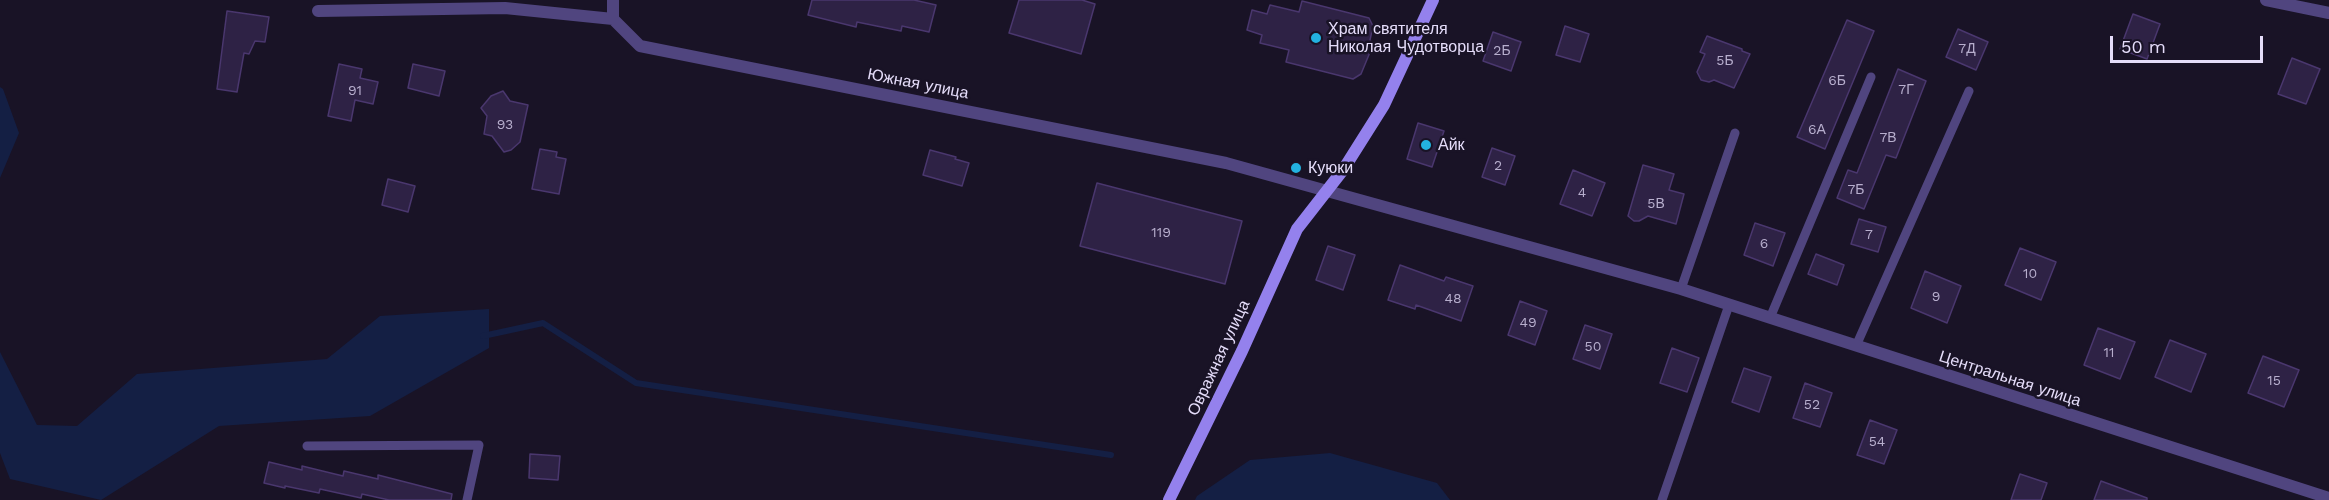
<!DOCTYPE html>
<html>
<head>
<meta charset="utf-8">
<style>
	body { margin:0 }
	#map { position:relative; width:2329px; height:500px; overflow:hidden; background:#191326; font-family:"Work Sans",sans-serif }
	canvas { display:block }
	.scale { position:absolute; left:2110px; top:36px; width:153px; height:27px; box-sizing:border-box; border:3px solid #e5ddfa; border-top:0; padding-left:8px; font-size:18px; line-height:21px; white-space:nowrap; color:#e5ddfa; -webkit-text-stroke:4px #191326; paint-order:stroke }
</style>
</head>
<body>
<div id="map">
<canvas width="2329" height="500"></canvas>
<div class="scale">50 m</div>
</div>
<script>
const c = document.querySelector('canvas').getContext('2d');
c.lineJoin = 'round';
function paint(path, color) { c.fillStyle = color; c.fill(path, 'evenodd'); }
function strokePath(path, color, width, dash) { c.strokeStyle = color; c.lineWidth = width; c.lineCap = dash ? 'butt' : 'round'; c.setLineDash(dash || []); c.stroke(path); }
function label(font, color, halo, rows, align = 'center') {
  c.font = font + ' "Work Sans",sans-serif'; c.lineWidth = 5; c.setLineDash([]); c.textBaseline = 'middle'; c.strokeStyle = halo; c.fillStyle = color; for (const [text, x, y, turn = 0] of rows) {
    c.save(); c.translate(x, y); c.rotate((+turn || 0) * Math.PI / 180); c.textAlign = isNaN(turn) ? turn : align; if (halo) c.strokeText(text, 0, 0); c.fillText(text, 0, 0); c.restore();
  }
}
paint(new Path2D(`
	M0,87L3,89L19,133L0,178Z
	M489,309V348L370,416L219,426L101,500L10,479L0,453V352L37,425L77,426L137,374L327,359L380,316Z
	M1330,453L1437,483L1450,500H1195L1197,496L1250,460Z`), '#141f44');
strokePath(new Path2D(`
	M483,336L543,323L636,383L1111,455`), '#141f44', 6);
const building = new Path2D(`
	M812,0H914L936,5L929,32L902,26L901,31L857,22L856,27L808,15Z
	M1019,0H1082L1095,4L1081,54L1009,33Z
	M1302,1L1369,18L1373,26L1370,40L1373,45L1361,74L1353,79L1286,62L1289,50L1260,43L1262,35L1247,30L1252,10L1267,14L1270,5L1299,12Z
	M227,11L269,17L265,42L255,41L249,54L244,53L237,92L217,89Z
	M2133,14L2160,24L2147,59L2120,49Z
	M1847,20L1874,31L1825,149L1797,137Z
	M1565,26L1589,34L1580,62L1556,55Z
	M1958,29L1988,42L1976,70L1946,57Z
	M1493,32L1521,42L1511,71L1483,61Z
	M1707,36L1742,49V51L1750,54L1734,88L1714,80L1709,82L1701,80L1697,72L1705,54L1700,52Z
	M2292,58L2320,69L2306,104L2278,94Z
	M339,64L362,69L360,78L378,82L373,104L355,100L351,121L328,116Z
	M413,64L445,71L439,96L408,88Z
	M1898,69L1926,81L1896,158L1886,155L1864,209L1837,198L1848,170L1857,173Z
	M503,91L510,101L528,105L520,142L511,150L504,152L492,136L484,134L487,116L481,108L491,96Z
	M1418,123L1444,131L1432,167L1407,159Z
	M1492,148L1515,156L1505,185L1482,177Z
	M540,149L557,152L556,157L566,159L559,194L532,189Z
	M930,150L956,157L955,159L969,163L962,186L923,175Z
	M1643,165L1674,174L1669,190L1684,194L1676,224L1648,216L1639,221H1634L1628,216Z
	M1573,170L1605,183L1592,216L1560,204Z
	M388,179L415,186L408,212L382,205Z
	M1097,183L1242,221L1225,284L1080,246Z
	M1859,219L1886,227L1878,252L1851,244Z
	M1755,223L1785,233L1773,266L1744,255Z
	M1328,246L1355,255L1343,290L1316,280Z
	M2020,248L2056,262L2041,300L2005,285Z
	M1816,254L1844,265L1837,285L1808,274Z
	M1400,265L1444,281L1446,277L1473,286L1461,321L1416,305L1415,309L1388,300Z
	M1925,271L1961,286L1947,323L1911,308Z
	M1520,301L1547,311L1535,345L1508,335Z
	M1585,325L1612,334L1600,369L1573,359Z
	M2098,328L2135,342L2120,379L2084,365Z
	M2170,340L2206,354L2191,392L2155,377Z
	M1672,348L1699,358L1687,392L1660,383Z
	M2263,356L2299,370L2284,407L2248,393Z
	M1744,368L1771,377L1759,412L1732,402Z
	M1805,383L1832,393L1820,427L1793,418Z
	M1870,420L1897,430L1884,464L1857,455Z
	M530,454L560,456L558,480L529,478Z
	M269,462L302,470V466L343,476L344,471L378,479V475L452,494L451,500H389L362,494L361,498L320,489L319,493L285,486V488L264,483Z
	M2020,474L2047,483L2041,500H2011Z
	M2101,481L2147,498V500H2094Z`);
paint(building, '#2e2245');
strokePath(building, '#4a376e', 1.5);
strokePath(new Path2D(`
	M1681,289L1735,133
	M1770,318L1871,77
	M1856,346L1969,91
	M307,446L479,445L467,500
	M1662,500L1729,305`), '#50457f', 9);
strokePath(new Path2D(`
	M613,0V19
	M2266,0L2329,13
	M318,11L505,8L613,19L640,46L1226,163L1681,289L2329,498`), '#50457f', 12);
strokePath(new Path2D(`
	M1169,500L1242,351L1297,229L1343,170L1384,105L1433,0`), '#9481ed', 12);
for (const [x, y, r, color] of [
	[1316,38,6,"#23b2e0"],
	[1426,145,6,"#23b2e0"],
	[1296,168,6,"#23b2e0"]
]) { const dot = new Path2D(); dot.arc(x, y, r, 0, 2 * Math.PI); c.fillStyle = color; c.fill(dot); strokePath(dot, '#191326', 2); }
label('14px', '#b7aecd', null, [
	["7Д",1967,49],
	["2Б",1502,51],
	["5Б",1725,61],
	["6Б",1837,81],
	["7Г",1906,90],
	["91",355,91],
	["93",505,125],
	["6А",1817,130],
	["7В",1888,138],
	["2",1498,166],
	["7Б",1856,190],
	["4",1582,193],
	["5В",1656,204],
	["119",1161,233],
	["7",1869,235],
	["6",1764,244],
	["10",2030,274],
	["9",1936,297],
	["48",1453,299],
	["49",1528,323],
	["50",1593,347],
	["11",2109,353],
	["15",2274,381],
	["52",1812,405],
	["54",1877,442]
]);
label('16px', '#e5ddfa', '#191326', [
	["Храм святителя",1328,29],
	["Николая Чудотворца",1328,47],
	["Айк",1438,145],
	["Куюки",1308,168]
], 'left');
label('16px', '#e5ddfa', '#191326', [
	["Южная улица",918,84,11],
	["Овражная улица",1219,358,-65],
	["Центральная улица",2010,379,18]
]);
</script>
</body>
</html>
